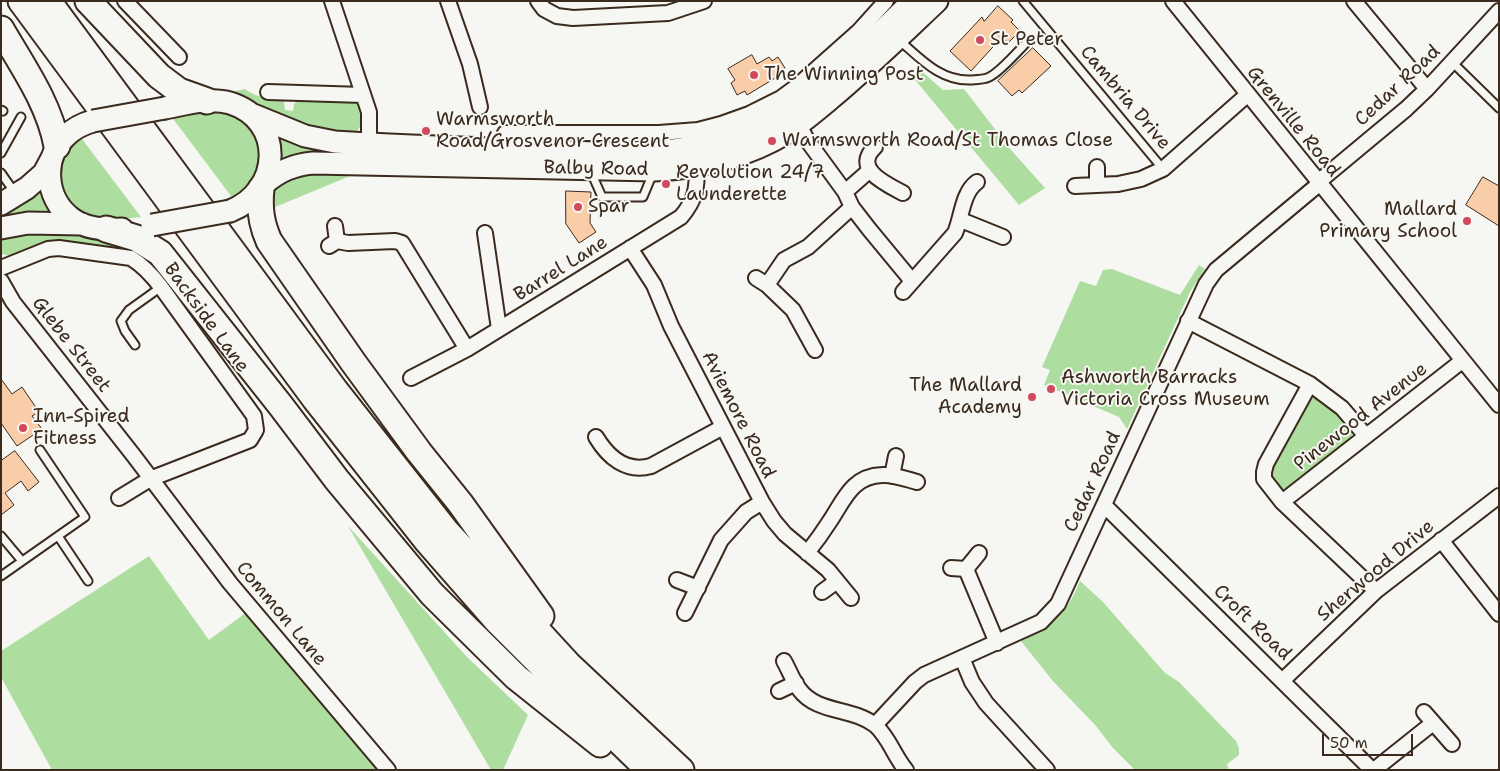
<!DOCTYPE html>
<html>
<head>
<meta charset="utf-8">
<style>
	body { margin:0 }
	#map { position:relative; width:1500px; height:771px; overflow:hidden; background:#f6f6f2; font-family:"Shantell Sans",sans-serif }
	canvas { display:block }
	.frame { position:absolute; inset:0; border:2px solid #3b2a1e; pointer-events:none }
	.scale { position:absolute; left:1322px; top:734px; width:91px; height:22px; box-sizing:border-box; border:2px solid #3b2a1e; border-top:0; padding-left:6px; font-size:15px; line-height:18px; white-space:nowrap; color:#3b2a1e; -webkit-text-stroke:4px #f6f6f2; paint-order:stroke }
</style>
</head>
<body>
<div id="map">
<canvas width="1500" height="771"></canvas>
<div class="frame"></div>
<div class="scale">50 m</div>
</div>
<script>
const c = document.querySelector('canvas').getContext('2d');
c.lineJoin = 'round';
function paint(path, color) { c.fillStyle = color; c.fill(path, 'evenodd'); }
function strokePath(path, color, width, dash) { c.strokeStyle = color; c.lineWidth = width; c.lineCap = dash ? 'butt' : 'round'; c.setLineDash(dash || []); c.stroke(path); }
function label(font, color, halo, rows, align = 'center') {
  c.font = font + ' "Shantell Sans",sans-serif'; c.lineWidth = 4; c.setLineDash([]); c.textBaseline = 'middle'; c.strokeStyle = halo; c.fillStyle = color; for (const [text, x, y, turn = 0] of rows) {
    c.save(); c.translate(x, y); c.rotate((+turn || 0) * Math.PI / 180); c.textAlign = isNaN(turn) ? turn : align; if (halo) c.strokeText(text, 0, 0); c.fillText(text, 0, 0); c.restore();
  }
}
paint(new Path2D(`
	M918,68L943,90L964,89L1011,150L1045,188L1019,205L911,75Z
	M245,89C262,102 272,93 284,101L285,110L293,111L294,104L301,98L356,101C366,112 365,124 354,134L298,127L231,92Z
	M207,109C216,111 227,111 234,115C258,127 268,158 253,181C249,188 240,195 234,200L171,116Z
	M270,132L377,151L275,165Z
	M79,135L141,217C108,221 61,224 60,179C60,173 58,165 60,159C62,153 74,141 79,135Z
	M299,171L571,175L579,179L350,176L268,210C271,186 281,184 299,171Z
	M42,184L56,216L1,220V210Z
	M30,232C73,234 107,238 148,253L143,260L63,244L12,260L11,256L1,254V238Z
	M1199,265L1205,269L1190,292L1127,429L1119,417L1044,385L1050,370L1042,367L1080,281L1096,286L1103,270L1112,269L1180,295Z
	M1316,397L1323,399L1352,426V435L1349,443L1290,488L1281,489L1274,486L1268,470L1305,402L1311,398Z
	M348,526L467,657L528,715L503,770H491Z
	M149,556L209,640L247,612L379,770H52L1,677V651Z
	M1080,581L1103,602L1165,673L1179,682L1236,741L1239,749V755L1227,764L1229,770H1135L1113,748L1096,726L1052,680L1021,641C1037,632 1054,623 1065,609C1072,600 1076,590 1080,581Z`), '#adde9f');
const building = new Path2D(`
	M998,6L1013,20L1011,22L1020,31L1008,43L1002,37L971,71L950,51L982,17L984,21Z
	M1033,48L1051,66L1022,93L1019,90L1012,96L998,81Z
	M752,55L757,64L769,57L772,61L778,57L785,68L775,73L777,77L747,95L745,91L737,95L731,83L735,80L728,69Z
	M1483,177L1499,186V226L1466,205Z
	M566,191L591,192L590,223L596,232L579,243L566,224Z
	M1,379L12,394L22,387L39,412L32,416L42,429L17,446L1,423Z
	M15,451L39,482L28,491L21,481L5,493L14,505L1,515V461Z`);
paint(building, '#f8cda7');
strokePath(building, '#3b2a1e', 1);
const service = new Path2D(`
	M1023,1L1163,169
	M899,40C921,59 941,82 972,80C979,79 986,80 991,76C1002,70 1019,50 1028,41
	M1452,62L1499,108
	M1,110L3,111
	M1,153L21,117
	M591,172L602,197H643L653,173
	M1,173L15,193
	M135,345L125,331L121,321L129,310L161,287
	M1,536L22,561
	M58,536L88,581
	M1,576L85,517L40,450`);
const minor = new Path2D(`
	M125,1L179,57
	M332,1L369,112V144
	M448,1L470,64L480,107
	M538,1L544,9L557,16L573,18L668,13L704,1
	M1173,1L1499,405
	M1354,1L1427,89
	M268,92L363,95
	M799,125L807,140L845,192L852,207L869,229L912,281
	M505,133H659L698,130L721,124L749,114L781,98L796,87L859,31L886,1
	M875,147C852,169 886,184 903,193
	M1317,183L1406,109L1427,89L1499,11
	M1097,185V167
	M1075,186L1118,184L1141,179L1163,169L1247,95
	M845,192L870,170
	M961,220L1003,237
	M485,233L499,329
	M337,241L348,243L395,241L402,243L467,349
	M329,246L337,241L335,226
	M630,248L654,285L671,326L762,502L774,521L785,534L828,570L851,598
	M1,268L48,249L59,248L131,258C144,266 152,275 161,287L254,416L256,430L250,440L150,479L119,498
	M756,278L767,285L793,310L815,350
	M1,281L13,302L134,456L230,583L388,770
	M767,285L784,260L808,247L852,207
	M903,292L955,233C962,217 962,193 977,182
	M1188,321L1310,384L1342,408L1366,436
	M411,378L467,349L681,217C696,199 697,189 697,166
	M1310,384L1266,464L1264,472V479L1282,502L1376,591
	M596,437C608,457 626,473 651,466L723,427
	M892,476L896,456
	M1282,502L1462,361
	M1104,505L1372,770
	M1441,540L1499,614
	M807,553C815,543 823,532 830,521C844,500 852,476 882,475C893,474 906,479 917,482
	M951,568L966,569L979,553
	M966,569L997,643
	M677,580L698,588
	M822,592L837,581
	M685,613L721,540L746,512L762,502
	M962,658L972,682L986,703L1047,770
	M784,661C789,670 793,681 799,689C817,714 852,707 875,725C889,737 894,756 906,770
	M1283,680L1376,591L1499,496
	M779,691L796,683
	M1424,712L1452,744
	M875,725L915,682L924,675L1041,622L1058,604L1206,284L1216,270L1319,184
	M1374,770L1433,723`);
const primary = new Path2D(`
	M165,108C186,104 210,97 230,103C285,120 282,191 230,211
	M251,114L305,136L335,142C396,146 458,148 520,150C605,153 697,163 775,118C826,89 871,41 913,1
	M93,121C82,124 74,128 66,136C42,158 45,198 71,218C85,229 105,230 122,229
	M264,184C279,171 293,165 313,163L654,170C693,169 737,159 772,141C793,130 812,114 830,99C867,68 902,34 937,1
	M1,204L27,188L44,173L52,158
	M1,228L28,223L82,224`);
const motorway = new Path2D(`
	M21,1L315,399L427,541L498,622L556,680L649,770
	M48,1L335,390L446,531L568,664L681,770
	M88,1L159,76L179,91L207,101
	M1,29C23,67 49,103 57,146
	M261,189C259,208 261,223 269,241L353,362L419,452L460,503L541,616
	M106,229L136,238L160,253L281,406L337,480L432,594L516,677L600,744`);
strokePath(service, '#3b2a1e', 11);
strokePath(minor, '#3b2a1e', 18);
strokePath(primary, '#3b2a1e', 25);
strokePath(motorway, '#3b2a1e', 29);
strokePath(service, '#f6f6f2', 7);
strokePath(minor, '#f6f6f2', 14);
strokePath(primary, '#f6f6f2', 21);
strokePath(motorway, '#f6f6f2', 25);
const primaryBridge = new Path2D(`
	M93,121L165,108
	M152,225L230,211`);
strokePath(primaryBridge, '#3b2a1e', 25, []);
strokePath(primaryBridge, '#f6f6f2', 21);
for (const [x, y, r, color] of [
	[980,40,5,"#d1495b"],
	[754,75,5,"#d1495b"],
	[426,131,5,"#d1495b"],
	[772,141,5,"#d1495b"],
	[666,184,5,"#d1495b"],
	[578,207,5,"#d1495b"],
	[1467,221,5,"#d1495b"],
	[1051,389,5,"#d1495b"],
	[1032,397,5,"#d1495b"],
	[23,428,5,"#d1495b"]
]) { const dot = new Path2D(); dot.arc(x, y, r, 0, 2 * Math.PI); c.fillStyle = color; c.fill(dot); strokePath(dot, '#f6f6f2', 2); }
label('19px', '#3b2a1e', '#f6f6f2', [
	["St Peter",990,40],
	["The Winning Post",764,75],
	["Warmsworth",436,120],
	["Road/Grosvenor Crescent",436,142],
	["Warmsworth Road/St Thomas Close",782,141],
	["Revolution 24/7",676,173],
	["Launderette",676,195],
	["Spar",588,207],
	["Mallard",1457,210,"right"],
	["Primary School",1457,232,"right"],
	["Ashworth Barracks",1061,378],
	["Victoria Cross Museum",1061,400],
	["The Mallard",1022,386,"right"],
	["Academy",1022,408,"right"],
	["Inn-Spired",33,417],
	["Fitness",33,439]
], 'left');
label('19px', '#3b2a1e', '#f6f6f2', [
	["Cedar Road",1398,86,-43],
	["Cambria Drive",1125,98,50],
	["Grenville Road",1293,122,51],
	["Balby Road",596,169,1],
	["Barrel Lane",561,269,-32],
	["Backside Lane",206,318,54],
	["Glebe Street",71,345,52],
	["Aviemore Road",738,415,63],
	["Pinewood Avenue",1361,417,-38],
	["Cedar Road",1093,482,-65],
	["Sherwood Drive",1376,571,-40],
	["Common Lane",281,614,50],
	["Croft Road",1252,623,44]
]);
</script>
</body>
</html>
